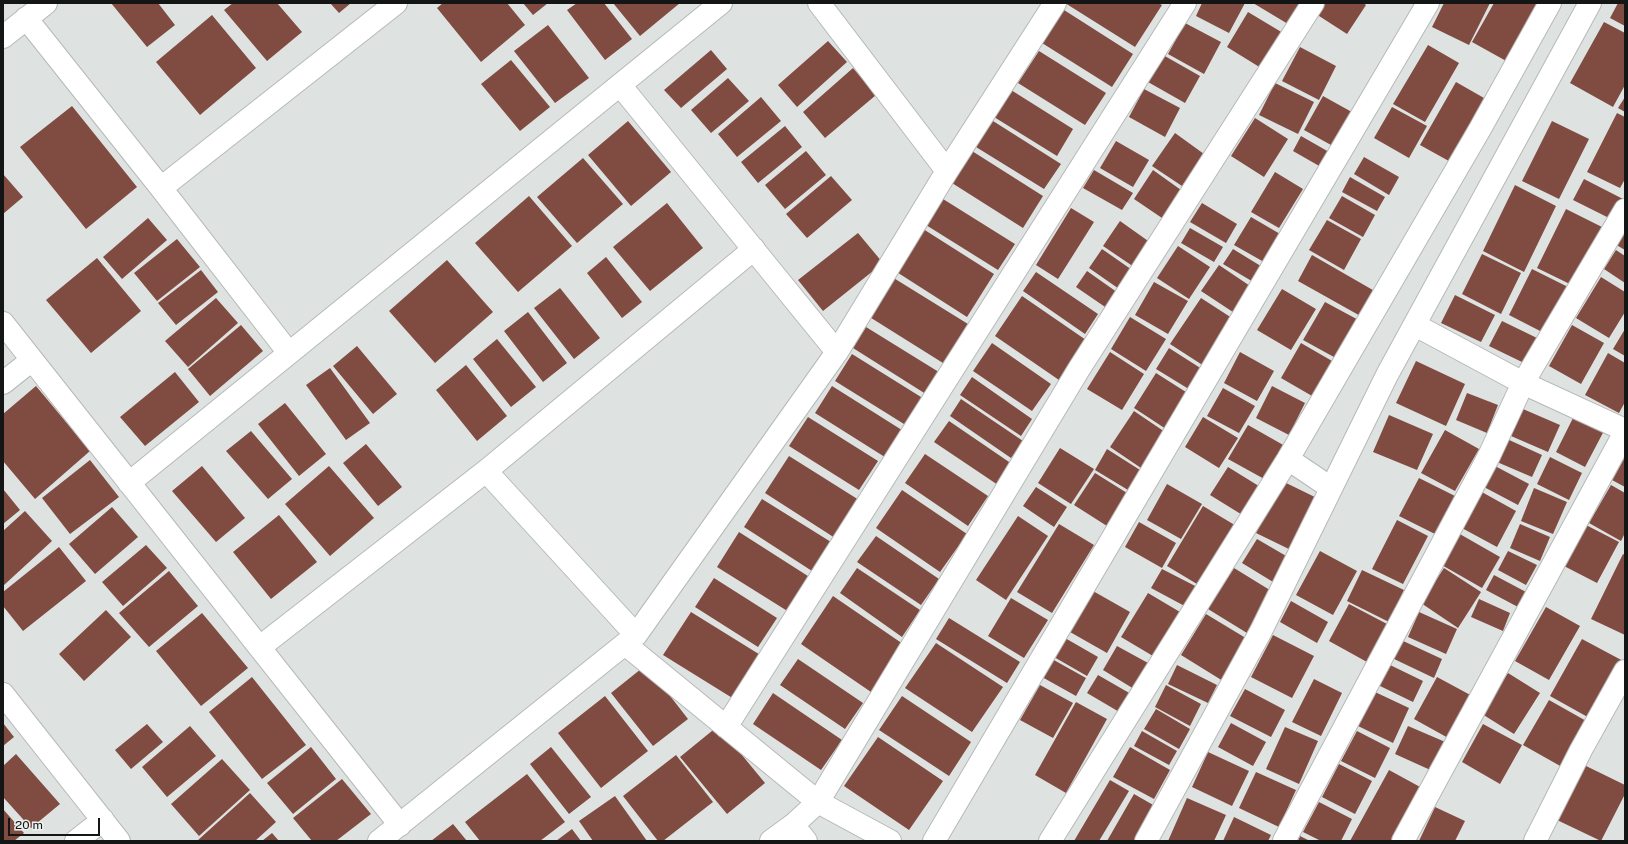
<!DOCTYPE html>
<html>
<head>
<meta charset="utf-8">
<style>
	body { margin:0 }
	#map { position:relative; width:1628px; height:844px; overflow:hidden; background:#dee2e0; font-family:"Public Sans",sans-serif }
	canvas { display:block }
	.frame { position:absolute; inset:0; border:4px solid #141515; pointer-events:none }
	.scale { position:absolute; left:8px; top:818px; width:92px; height:18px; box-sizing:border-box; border:2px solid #141515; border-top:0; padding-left:5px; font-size:12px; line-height:14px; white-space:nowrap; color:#141515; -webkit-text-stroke:3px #ebefee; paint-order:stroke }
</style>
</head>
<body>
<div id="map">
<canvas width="1628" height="844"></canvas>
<div class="frame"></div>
<div class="scale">20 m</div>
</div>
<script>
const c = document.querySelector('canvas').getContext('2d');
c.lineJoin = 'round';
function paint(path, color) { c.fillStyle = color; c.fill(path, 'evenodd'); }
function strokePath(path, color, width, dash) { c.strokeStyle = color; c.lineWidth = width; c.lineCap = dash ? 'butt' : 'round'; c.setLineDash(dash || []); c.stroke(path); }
paint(new Path2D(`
	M111,3H158L175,25L147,47Z
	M233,3H277L302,32L267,61L224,10Z
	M330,3H351L339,13Z
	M443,3H507L525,25L481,62L437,8Z
	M523,3H548L533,15Z
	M577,3H604L632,39L605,60L567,10Z
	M613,3H680L640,36Z
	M1065,3H1158L1162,5L1135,47Z
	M1202,3H1245L1229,33L1196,16Z
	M1253,3H1300L1288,24Z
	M1323,3H1363L1366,5L1347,34L1316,14Z
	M1444,3H1490L1469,45L1432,27Z
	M1494,3H1541L1508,62L1472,42Z
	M1618,3H1625V26L1610,18Z
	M1064,10L1133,54L1112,87L1042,43Z
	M1248,12L1283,33L1261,68L1227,47Z
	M212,15L256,68L200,115L156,62Z
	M1604,22L1625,33V85L1613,107L1570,83Z
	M1185,23L1221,42L1204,74L1168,54Z
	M548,25L589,78L555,103L514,51Z
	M828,41L847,62L797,107L778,85Z
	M1428,45L1459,63L1425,122L1393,104Z
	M1300,47L1336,66L1319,100L1282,81Z
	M711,50L727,69L681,108L664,90Z
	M1039,51L1106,93L1085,125L1018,83Z
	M1163,55L1200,76L1185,103L1148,82Z
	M511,60L550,107L520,131L481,84Z
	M853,68L876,95L825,138L803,112Z
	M728,78L749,101L711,133L691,110Z
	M1456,82L1491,102L1456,165L1420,145Z
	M1275,83L1314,102L1298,134L1259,115Z
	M1144,89L1180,108L1165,137L1129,117Z
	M1011,90L1073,129L1057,156L994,117Z
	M1323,96L1359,116L1340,150L1304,130Z
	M761,97L781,121L737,157L718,134Z
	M1625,97V112L1618,108Z
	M72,106L137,187L86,229L20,147Z
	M1392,107L1427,126L1409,158L1374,138Z
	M1617,113L1625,117V179L1620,188L1587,172Z
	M1255,118L1288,139L1264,177L1231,156Z
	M628,121L671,172L631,206L588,155Z
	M993,121L1061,164L1044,189L976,147Z
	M1552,121L1589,139L1559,199L1522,181Z
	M785,126L802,147L758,183L741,162Z
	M1175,133L1204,154L1182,186L1152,166Z
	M1301,136L1336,156L1328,171L1293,151Z
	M1116,141L1149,160L1133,187L1100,168Z
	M806,151L826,175L785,209L765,185Z
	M972,151L1043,196L1023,228L952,183Z
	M1364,157L1399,177L1389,195L1354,174Z
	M583,158L623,204L577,243L537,197Z
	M1094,170L1133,193L1122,210L1083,188Z
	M1153,170L1181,190L1162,218L1134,199Z
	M1275,172L1303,189L1279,228L1251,212Z
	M3,174L23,197L3,214Z
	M831,176L852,200L807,238L786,214Z
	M1350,177L1385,197L1377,211L1342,192Z
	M1584,179L1623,199L1613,220L1573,200Z
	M1515,185L1556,206L1524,272L1483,251Z
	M529,196L572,246L518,292L475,243Z
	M1342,196L1375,215L1363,237L1329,218Z
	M943,199L1015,244L998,270L926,225Z
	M667,203L703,248L650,291L613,247Z
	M1202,203L1237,224L1226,243L1190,222Z
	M1071,208L1094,222L1058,279L1036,265Z
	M1566,209L1604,228L1576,287L1537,268Z
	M1251,217L1287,238L1271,266L1234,245Z
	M148,218L167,240L122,279L103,257Z
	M1327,220L1361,239L1344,270L1309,250Z
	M1120,221L1151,243L1134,267L1103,246Z
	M1625,223V250L1613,243Z
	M920,227L994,274L967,317L892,269Z
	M1190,228L1223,247L1214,262L1181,243Z
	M858,233L883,263L823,311L798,280Z
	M177,239L200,267L157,301L134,273Z
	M1178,246L1210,267L1189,299L1157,278Z
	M1102,249L1135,272L1122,291L1089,268Z
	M1233,249L1264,268L1255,283L1223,264Z
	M1616,250L1625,256V283L1604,269Z
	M1482,254L1521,273L1501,314L1462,294Z
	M1312,255L1378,293L1364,318L1298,281Z
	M606,257L642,302L622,318L587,273Z
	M97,258L141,311L91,353L46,300Z
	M447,260L493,312L435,363L389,311Z
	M1219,265L1256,290L1239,316L1201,291Z
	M1532,269L1568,287L1544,333L1509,315Z
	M201,270L218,292L176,325L158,303Z
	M1087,271L1121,295L1111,311L1076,287Z
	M1036,272L1098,314L1085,334L1023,291Z
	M892,277L968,324L943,363L868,316Z
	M1601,277L1625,292V312L1609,338L1576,318Z
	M1154,282L1188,301L1168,334L1135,315Z
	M560,288L600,338L574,359L534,308Z
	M1282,289L1316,309L1291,350L1257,330Z
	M1455,295L1495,315L1481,342L1441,323Z
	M1022,296L1086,340L1059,380L995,336Z
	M216,298L238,323L188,367L165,341Z
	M1201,298L1235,320L1204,366L1170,344Z
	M1325,302L1364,323L1343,362L1303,340Z
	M528,312L567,363L543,382L504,331Z
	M1130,317L1166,339L1146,371L1111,349Z
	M1502,321L1537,338L1524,363L1489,346Z
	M241,325L263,351L210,396L188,369Z
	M1572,325L1604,343L1581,384L1549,366Z
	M866,327L942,374L929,396L853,348Z
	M1625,329V356L1613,349Z
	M497,339L536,387L511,407L473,359Z
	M992,343L1051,384L1032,411L973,371Z
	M1301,343L1339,365L1319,400L1281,378Z
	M357,346L397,394L373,414L333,366Z
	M1169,348L1205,371L1192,391L1156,369Z
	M1110,352L1144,374L1122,410L1087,389Z
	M1240,352L1274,371L1257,401L1224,383Z
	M1608,353L1625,363V402L1619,413L1585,395Z
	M852,354L929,402L912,429L835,381Z
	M1416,361L1465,384L1446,426L1396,403Z
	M466,365L507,416L477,441L436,390Z
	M330,368L370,423L346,440L306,385Z
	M175,372L199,402L145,446L120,417Z
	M1156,373L1189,394L1166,429L1134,408Z
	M972,377L1032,419L1021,436L960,395Z
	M36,386L90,451L35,499L3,461V414Z
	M832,386L905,432L888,459L815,413Z
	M1272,386L1305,403L1289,435L1256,418Z
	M1223,388L1255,406L1239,433L1207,416Z
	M1467,393L1498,405L1487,433L1456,420Z
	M961,399L1023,441L1011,458L950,416Z
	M285,403L326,454L299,476L258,424Z
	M1523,409L1560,425L1548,452L1511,436Z
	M1134,411L1165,432L1141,468L1110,447Z
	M1576,412L1606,427L1585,467L1556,452Z
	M1389,415L1433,434L1417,470L1373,452Z
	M808,417L878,461L859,490L789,446Z
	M1203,417L1238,438L1219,468L1185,447Z
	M949,421L1012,464L998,485L934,442Z
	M1248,425L1285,446L1266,480L1228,459Z
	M1445,430L1479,449L1455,491L1421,473Z
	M251,431L292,479L268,499L226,451Z
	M1507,439L1542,455L1532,477L1497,462Z
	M366,444L402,487L378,506L343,463Z
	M1060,448L1094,469L1071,504L1038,483Z
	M1107,449L1140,470L1128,490L1095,470Z
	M925,454L988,496L968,526L905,483Z
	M789,456L859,500L835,538L765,493Z
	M1550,457L1582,473L1569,500L1537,484Z
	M1625,457V487L1612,480Z
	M90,460L119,497L70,534L42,498Z
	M202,466L245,518L216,542L172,491Z
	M329,466L374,518L330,556L285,504Z
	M1495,466L1529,484L1518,505L1484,487Z
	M1228,467L1262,488L1244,516L1210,495Z
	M1095,473L1127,493L1107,526L1074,505Z
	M1419,478L1455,496L1435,534L1399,516Z
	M1282,481L1321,500L1295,552L1256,533Z
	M1167,484L1202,504L1181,539L1147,520Z
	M1611,485L1625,493V533L1621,541L1589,523Z
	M1036,487L1067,507L1054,527L1023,506Z
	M1534,488L1567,502L1553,534L1521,521Z
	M3,489L20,510L3,524Z
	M902,490L967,534L940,572L876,528Z
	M1480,491L1516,511L1497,547L1460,527Z
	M762,499L831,542L812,571L744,527Z
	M1203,506L1238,527L1202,587L1167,566Z
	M112,507L138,537L95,574L69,544Z
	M25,511L52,541L3,586V531Z
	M279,515L317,562L271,599L233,552Z
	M1018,516L1048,536L1006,600L976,580Z
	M1397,520L1428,536L1403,584L1372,569Z
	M1139,522L1176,543L1162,568L1125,547Z
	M1059,524L1094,545L1052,613L1017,592Z
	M1520,524L1550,537L1540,561L1510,548Z
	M1586,525L1619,542L1597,583L1564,566Z
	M739,532L811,578L789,612L717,567Z
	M1458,533L1500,557L1482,588L1440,564Z
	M876,536L939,579L921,605L857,562Z
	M1257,539L1293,560L1278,585L1242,563Z
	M146,545L167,568L123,606L102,582Z
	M59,547L86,581L23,631L3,606V592Z
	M1320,551L1357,571L1333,615L1296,595Z
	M1508,551L1537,565L1526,585L1498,570Z
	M1623,554L1625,555V635L1591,619Z
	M857,568L920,610L902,637L840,593Z
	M1234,568L1273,592L1247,633L1208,609Z
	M1444,568L1481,592L1458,628L1421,603Z
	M1162,569L1203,590L1192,610L1151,588Z
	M1362,570L1404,590L1389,622L1347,601Z
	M169,571L198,606L149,647L119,613Z
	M1494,575L1526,592L1518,607L1486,590Z
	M714,578L777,618L758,647L695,607Z
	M1093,591L1130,612L1107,653L1070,632Z
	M1148,593L1185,615L1158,659L1121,637Z
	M833,596L903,644L871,692L801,644Z
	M1011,598L1048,620L1024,658L988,636Z
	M1479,599L1510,613L1503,631L1471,617Z
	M1291,601L1328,622L1317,643L1280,622Z
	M1349,604L1387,624L1367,662L1329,641Z
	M1546,607L1580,626L1549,680L1515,661Z
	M106,610L131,637L84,681L59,654Z
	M691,612L762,656L734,699L663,655Z
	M1419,612L1457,629L1446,654L1408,637Z
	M202,613L248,668L201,706L156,651Z
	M1206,614L1249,640L1223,681L1181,655Z
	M949,618L1020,662L1007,683L936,639Z
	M1273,635L1314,656L1292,698L1251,677Z
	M1065,638L1098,657L1087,676L1054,657Z
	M1582,639L1625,662L1593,720L1550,696Z
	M1401,640L1442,659L1434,678L1392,658Z
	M936,643L1003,687L972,732L905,688Z
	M1117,646L1148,663L1134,689L1103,670Z
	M798,659L863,703L845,729L780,685Z
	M1052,659L1086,678L1076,696L1042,677Z
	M1388,664L1423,681L1413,702L1378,685Z
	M646,665L688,719L653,746L611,693Z
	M1177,665L1217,685L1208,703L1168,684Z
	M1508,673L1540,693L1514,734L1482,714Z
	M1098,675L1131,694L1121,713L1087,693Z
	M252,677L306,745L262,779L209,712Z
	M1437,677L1474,697L1450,739L1414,719Z
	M1314,679L1342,693L1321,736L1292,722Z
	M1040,685L1073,703L1053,738L1020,720Z
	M1166,685L1201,704L1190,726L1155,707Z
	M1245,689L1285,710L1271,737L1230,716Z
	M1375,692L1409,708L1393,743L1358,726Z
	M773,693L842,740L821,770L753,724Z
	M605,696L648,751L601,788L558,733Z
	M902,696L971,742L949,776L879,730Z
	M1549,700L1588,722L1562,767L1523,745Z
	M1076,702L1107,719L1066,793L1035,775Z
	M1156,709L1190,729L1179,749L1144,729Z
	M3,723L14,737L3,746Z
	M1231,723L1266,742L1253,766L1218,747Z
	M147,724L163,742L131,769L115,750Z
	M1483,724L1522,745L1500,784L1462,762Z
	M190,726L216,756L167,797L142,767Z
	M718,726L765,783L727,814L680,757Z
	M1408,726L1450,744L1437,773L1395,754Z
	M1285,727L1318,741L1299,784L1266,769Z
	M1142,731L1177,751L1169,765L1134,746Z
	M1357,731L1390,748L1375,778L1341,761Z
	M878,737L943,781L909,830L844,786Z
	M311,747L336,779L293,814L267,783Z
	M551,747L591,797L569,814L530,764Z
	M1130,747L1170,770L1154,799L1113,777Z
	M1208,752L1249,771L1232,806L1192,787Z
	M16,754L60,804L31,828L3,797V766Z
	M676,755L713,802L663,841H658L623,796Z
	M222,759L250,790L199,836L171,804Z
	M1339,764L1372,781L1355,814L1322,797Z
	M1584,765L1625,785V794L1601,841L1557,820Z
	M1389,770L1422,788L1394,841H1350Z
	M1256,772L1296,790L1279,827L1239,808Z
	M527,774L565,822L540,841H480L465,822Z
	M342,779L371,814L336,841H312L293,818Z
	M1110,780L1129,791L1099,841H1074Z
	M250,793L276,822L255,841H197Z
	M1134,794L1155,806L1134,841H1107Z
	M615,796L647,841H593L579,821Z
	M1187,798L1226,815L1214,841H1168Z
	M1319,802L1352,819L1341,841H1321L1303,832Z
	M1435,807L1465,821L1455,841H1419Z
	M3,809L24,833L14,841H3Z
	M1234,817L1271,835L1268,841H1223Z
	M453,824L467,841H431Z
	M572,829L581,841H556Z
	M272,833L279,841H262Z
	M1300,836L1310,841H1298Z`), '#804b40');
const street = new Path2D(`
	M819,3L947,171
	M26,18L161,188L289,353
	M3,37L46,3
	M620,85L837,352
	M161,188L396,3
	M3,323L400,825
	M1415,325L1523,383L1625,430
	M3,383L32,360
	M1288,459L1331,488
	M486,471L636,635
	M129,483L721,3
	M625,644L818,802L890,841
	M260,647L486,471L754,249
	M3,694L119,841
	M726,727L1185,3
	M793,825L806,841
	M76,841L103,820
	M379,841L636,635L837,352L947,171L1055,3
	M771,841L793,825L818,802L1079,369L1313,3
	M934,841L1428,3
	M1050,841L1288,459L1480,129L1550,3
	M1146,841L1261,631L1387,375L1590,3
	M1284,841L1489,456L1523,383L1625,210
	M1403,841L1625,432
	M1535,841L1581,750L1625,671`);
strokePath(street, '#b6b9b8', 24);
strokePath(street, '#fff', 22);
</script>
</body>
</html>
